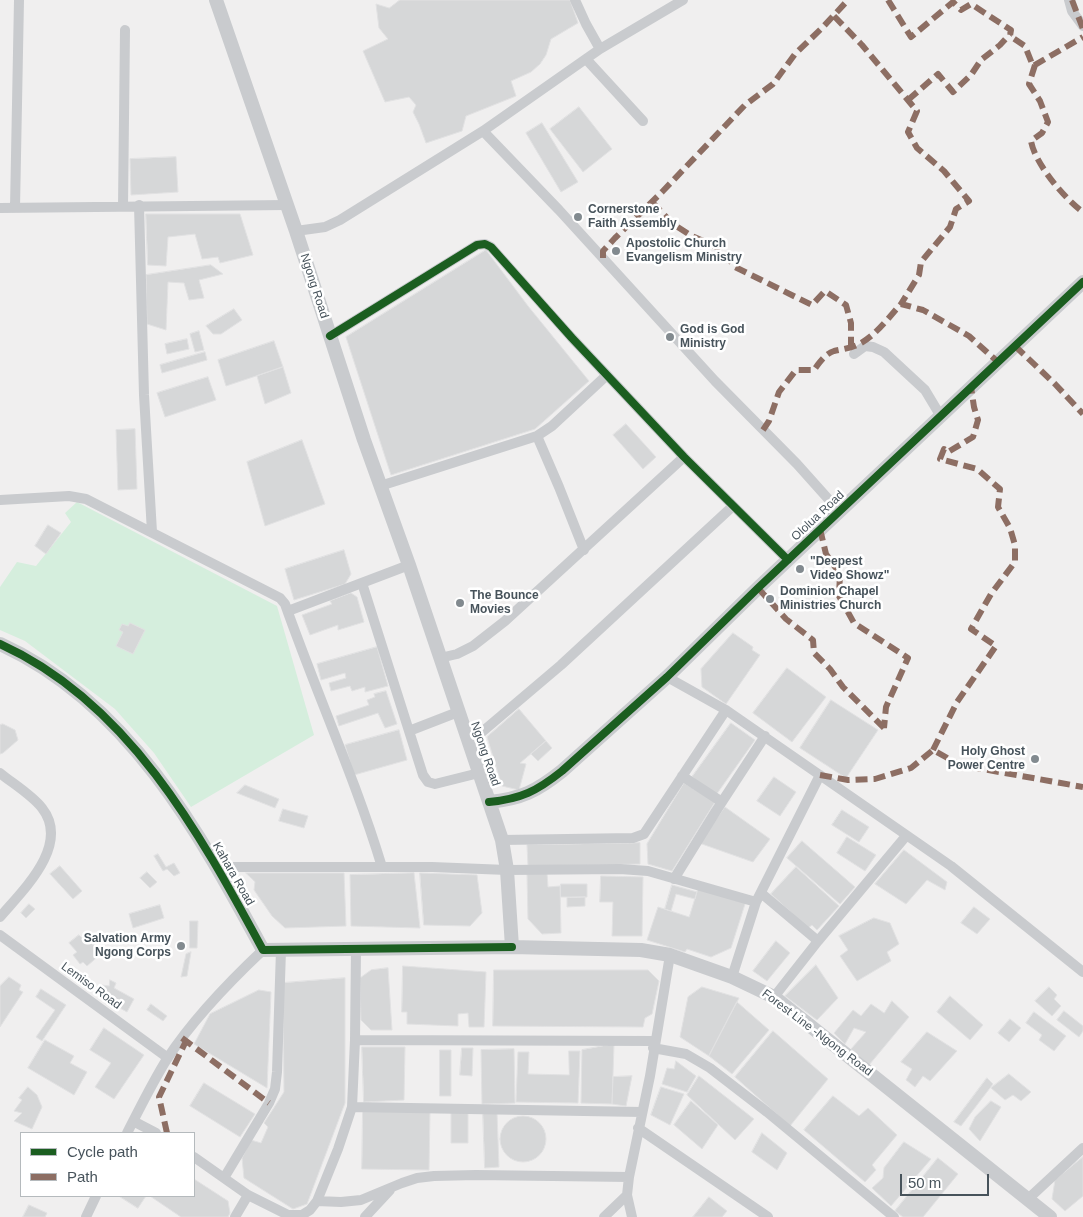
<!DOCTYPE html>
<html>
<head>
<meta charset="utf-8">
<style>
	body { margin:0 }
	#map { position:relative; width:1083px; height:1217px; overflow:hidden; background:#f0efef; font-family:Helvetica,sans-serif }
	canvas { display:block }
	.legend { position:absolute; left:20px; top:1132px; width:175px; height:65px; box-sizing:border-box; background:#fff; border:1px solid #b5babd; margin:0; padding:6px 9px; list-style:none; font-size:15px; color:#47535b }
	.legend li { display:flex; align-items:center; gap:10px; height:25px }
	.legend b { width:25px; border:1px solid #b5babd }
	.scale { position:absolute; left:900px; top:1174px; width:89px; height:22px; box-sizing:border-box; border:2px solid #47535b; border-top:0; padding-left:6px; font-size:15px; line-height:18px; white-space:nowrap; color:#47535b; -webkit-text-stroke:4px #fff; paint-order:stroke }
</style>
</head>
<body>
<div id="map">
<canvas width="1083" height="1217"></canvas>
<ul class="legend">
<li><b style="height:6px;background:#1b5e20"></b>Cycle path</li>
<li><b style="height:6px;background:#8d6e63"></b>Path</li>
</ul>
<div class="scale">50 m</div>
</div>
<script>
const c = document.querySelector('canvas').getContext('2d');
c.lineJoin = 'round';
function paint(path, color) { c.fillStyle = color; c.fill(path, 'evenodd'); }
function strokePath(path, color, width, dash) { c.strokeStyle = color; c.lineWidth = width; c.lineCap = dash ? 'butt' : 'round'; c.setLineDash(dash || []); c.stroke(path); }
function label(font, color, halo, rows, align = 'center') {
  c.font = font + ' Helvetica,sans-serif'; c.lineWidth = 5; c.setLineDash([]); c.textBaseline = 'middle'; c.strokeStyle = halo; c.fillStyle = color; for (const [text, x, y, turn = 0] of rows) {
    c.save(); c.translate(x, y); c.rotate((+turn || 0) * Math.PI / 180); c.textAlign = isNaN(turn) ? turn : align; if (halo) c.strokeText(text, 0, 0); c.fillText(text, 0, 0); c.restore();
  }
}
paint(new Path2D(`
	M77,502L277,606L314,735L191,807L154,753L115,709L25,641L0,630V587L17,562L36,566L71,522L65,513Z`), '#d5eedd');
const building = new Path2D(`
	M400,0H570L578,23L551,39L546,55L540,64L531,72L511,81L516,96L466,116L462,131L426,143L419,124L413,112L416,105L409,97L385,102L363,51L388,39L379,28L376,4L389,8Z
	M579,107L612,149L583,172L550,129Z
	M542,123L578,182L561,192L526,133Z
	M176,157L178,192L131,195L130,159Z
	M146,214H240L253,255L220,263L218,257L202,259L195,234L168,237L166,266L148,265Z
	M486,250L528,306L589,381L535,429L391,475L346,337Z
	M211,265L223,274L199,280L204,298L189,300L184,283L168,282L166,330L147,324L146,275Z
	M234,309L242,320L221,334H213L206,326Z
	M199,331L204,350L195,352L190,334Z
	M187,339L189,349L167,354L165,344Z
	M274,341L283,367L226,386L218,360Z
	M205,352L207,360L162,373L160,365Z
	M283,367L291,393L265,404L257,376Z
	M208,377L216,400L165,417L157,393Z
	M626,424L656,457L643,469L613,435Z
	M135,429L137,489L118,490L116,430Z
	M302,440L325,504L265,526L247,462Z
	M48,525L61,533L46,554L35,546Z
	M344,550L351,574L345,584L294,600L285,569Z
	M351,593L357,597L364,622L338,630V625L310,635L302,615L332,604L330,601Z
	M130,623L145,630L133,654L116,646L123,632L119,630L122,624L128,626Z
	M733,633L753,647L752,650L760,655L726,704L702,687L701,669Z
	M377,647L388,686L365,692V687L352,691L350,686L331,691L329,683L346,678L345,673L321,680L317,664Z
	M787,668L826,697L792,742L753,713Z
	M386,691L397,724L385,728L378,713L339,726L336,716L369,705L367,700L375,697L374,694Z
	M831,700L878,730L846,778L800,748Z
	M519,709L546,741L520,763L526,764L519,790L502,786L487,737Z
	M731,723L755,740L716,795L692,777Z
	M3,724L15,730L18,740L3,753L0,754V725Z
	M399,730L407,760L354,775L345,745Z
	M546,741L552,748L538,761L531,754Z
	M774,777L796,792L780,816L757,801Z
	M684,783L715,802L672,871L648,864L647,844Z
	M245,785L279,799L275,808L237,793Z
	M725,807L770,839L753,862L699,843Z
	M283,809L308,816L304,828L279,821Z
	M842,810L869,827L859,842L832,825Z
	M847,837L876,855L865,871L837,853Z
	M802,841L855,887L840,904L787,858Z
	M640,843V864L528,866L527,845Z
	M904,850L947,882L945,890L927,880L906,904L875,884Z
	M158,854L166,867L174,863L180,873L174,876L167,869L163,871L154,856Z
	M60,866L82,891L73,899L50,874Z
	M796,867L839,906L817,930L812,925L808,928L771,894Z
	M147,872L157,882L150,888L140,878Z
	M246,873H344L346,926L285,928L272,916L254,890L255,882Z
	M414,873L420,928L351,926L350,875Z
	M420,873L477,875L482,913L470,926L424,925Z
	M547,873L548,887L560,886L561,933L542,934L528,919L527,874Z
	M601,876L643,877L642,936H612L613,902H600Z
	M561,884H587V897H561Z
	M672,885L697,892L695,899L676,894L671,911L665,909Z
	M699,886L746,901L731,948L711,957L687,949L685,952L647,940L658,907L689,917Z
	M585,897V906L567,907V898Z
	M29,904L35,909L26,918L21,913Z
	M160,905L164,918L133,928L129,914Z
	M974,907L990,919L977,934L961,923Z
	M874,918L890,923L899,944L887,952L891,961L857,981L840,956L848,950L839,936Z
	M190,921H198L197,948H190Z
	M79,935L84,940L90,935L96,943L94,945L101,954L87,966L83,962L80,964L73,955L77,952L69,943Z
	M776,941L790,953L767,981L753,971Z
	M191,952L187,976L181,977L186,954Z
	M816,965L838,998L817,1020L785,996Z
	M403,966L486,972L484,1027H469L468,1013L458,1014V1026L407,1024V1012H402Z
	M388,968L392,1030H371L361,1020L360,978L371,970Z
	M494,970H648L659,981L652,1014L645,1018L643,1027L493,1026Z
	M9,977L21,985L19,990L23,992L0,1027V986Z
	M345,978V1103L307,1204L293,1209L244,1178L242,1158L251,1140L261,1143L268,1127L264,1123L284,1092L283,983Z
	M110,980L116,983L114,988L134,999L127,1012L96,995L102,985L109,986Z
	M702,987L739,998L709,1056L680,1037L688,997Z
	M1049,987L1057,995L1054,999L1061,1006L1052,1016L1035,1001Z
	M41,989L66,1005L42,1041L36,1037L55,1010L36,997Z
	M259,990L271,992L267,1088L194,1044L210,1014Z
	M950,996L983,1025L970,1040L937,1012Z
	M892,1001L909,1017L869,1065L851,1049L866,1032L854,1028L845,1044L834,1033L853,1010L861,1016L871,1004L884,1013Z
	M737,1002L769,1030L732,1074L709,1056Z
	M151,1004L167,1016L163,1021L147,1010Z
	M1064,1011L1083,1026V1031L1079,1037L1057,1020Z
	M1034,1012L1066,1036L1054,1051L1039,1040L1042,1035L1026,1023Z
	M1010,1019L1021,1028L1009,1042L998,1033Z
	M104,1028L144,1055L114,1099L95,1087L111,1063L90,1050Z
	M773,1031L828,1079L790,1126L735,1077Z
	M927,1032L957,1051L930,1081L923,1076L915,1087L906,1080L912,1069L901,1062Z
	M45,1040L74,1056L70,1063L87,1072L74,1095L28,1068Z
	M614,1044L612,1104L581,1103L582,1050Z
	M362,1047H405L404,1100L364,1102Z
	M462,1048H473L472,1076L460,1075Z
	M514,1049L515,1103L482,1104L481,1050Z
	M440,1050H451V1096H440Z
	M569,1051H580L578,1103L516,1102L518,1052H529L528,1074L569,1075Z
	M676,1061L696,1076L687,1092L662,1084L667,1068L674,1069Z
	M1009,1074L1031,1092L1021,1101L1013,1095L1005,1100L991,1088Z
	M632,1076L626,1106L612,1104L613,1077Z
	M699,1076L754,1119L735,1140L687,1095Z
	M987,1078L993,1084L961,1126L954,1122Z
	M204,1083L255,1114L240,1137L190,1106Z
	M28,1087L37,1095L42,1107L32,1129L14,1121L22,1113L14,1111L22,1100L19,1098Z
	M661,1087L684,1094L670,1125L651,1115Z
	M833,1096L859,1116L868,1108L897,1135L872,1165L876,1170L865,1182L804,1130Z
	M691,1101L718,1125L702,1149L674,1125Z
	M991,1101L1001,1107L980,1141L969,1129L975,1117Z
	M363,1110L430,1111L429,1170L362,1169Z
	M468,1111V1143H451V1112Z
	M483,1113H497L499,1167L485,1168Z
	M500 1139a23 23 0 1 1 46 0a23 23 0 1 1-46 0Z
	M762,1133L787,1153L777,1170L752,1152Z
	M904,1142L931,1159L891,1206L872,1188L883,1178L884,1168Z
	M1083,1157V1196L1065,1211L1052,1199L1055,1180Z
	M938,1158L958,1174L923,1217H903L895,1211Z
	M194,1179L228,1201L230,1213L228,1217H181L150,1196H194Z
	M119,1196H146L138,1208Z
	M709,1197L727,1211L722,1217H693Z
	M29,1205L47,1213L45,1217H23Z`);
paint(building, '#d6d7d8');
strokePath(building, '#e1e1e2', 1);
strokePath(new Path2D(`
	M575,0L586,24L600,49
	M1069,0L1072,11L1083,26
	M586,59L643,121
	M483,131L559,210L715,381L797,464L839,511
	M139,205L144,395L152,532
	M123,206L125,30
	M0,208L287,205
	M15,208L19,0
	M296,231L325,227L340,220L483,131L600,49L683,0
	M330,336L477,245L485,244L491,247L572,338L684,457L788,560
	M854,354L865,346L873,347L884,352L925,390L940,415
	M537,436L559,487L584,550
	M380,486L537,436L552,426L607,375
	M0,500L69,496L86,499L280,598L285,604C316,692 355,778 382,867
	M362,583L423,775L428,782L435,784L479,773
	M288,611L409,565
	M440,658L457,654L473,646L505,621L684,457
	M726,710L951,866L1083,972
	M409,731L458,712
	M469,743L561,665L733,506
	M0,773C12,783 32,795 42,808C71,845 23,890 0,917
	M682,776L722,802
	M502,840L633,838L644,834L726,710L667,677
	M216,867H432L507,870L620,869L648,871L756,902
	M674,879L716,811L765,736
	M761,893L818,941
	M0,935L168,1058
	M732,977L756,902L820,775
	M774,997L818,941L906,836
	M355,1040L654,1041
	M653,1048L686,1054L710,1068L767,1112L894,1217
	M352,1107L642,1112
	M133,1121L156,1133
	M638,1128L768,1217
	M127,1133C140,1108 152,1083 167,1059C193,1019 228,983 263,950
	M194,1157L248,1195L288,1215H302L310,1210L317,1201L338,1149L352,1107L355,1040L356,949
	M224,1178L269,1103L275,1089L277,1072L281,950
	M1028,1199L1083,1148
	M317,1201L341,1202L361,1200L402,1183L417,1178L434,1176L476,1175L629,1177
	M86,1217L96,1196
	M235,1217L248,1195
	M365,1217L390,1190
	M604,1217L627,1195
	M632,1217L627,1195L629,1177L650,1076L670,955`), '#c9cbce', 10);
strokePath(new Path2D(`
	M216,0L296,231L364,440L409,565L502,840L507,870L512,947
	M0,644C128,702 199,832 263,950L512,947L641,950L670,955L732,977L774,997L1050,1217
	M489,802C521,799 537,791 562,771L667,677L758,588L1083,282`), '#c9cbce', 14);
strokePath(new Path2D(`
	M888,0L911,37L953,2L961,10L971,4L1011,30L1010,36L1025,46L1033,66L1083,37
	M1072,0L1083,29
	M834,16L862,45L917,111L908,132L917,148L944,171L969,201L956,209L950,227L921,262L919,275L901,304
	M1035,65L1029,84L1040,101L1048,122L1042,133L1031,141C1035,164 1065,199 1083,212
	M908,100L938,74L953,92L971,75L981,60L1000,45L1010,34
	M652,202L673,224L690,235L721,249L735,267L812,305L825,291L846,305L851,323V347
	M603,258V251L615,238L662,192L745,105L773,84L795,54L823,27L848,0
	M1015,346L1055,384L1083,414
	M763,430L769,421L779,392L796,370H814C819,363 825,354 834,351C843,349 852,348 861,343C877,334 889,317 901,304L923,310L969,336L998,362
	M820,529L826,554L840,574L839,596L854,623L908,658L886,707L884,728
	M758,588L786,619L813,640L814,653L830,669L843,687L884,728
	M933,750L957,702L996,646L971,629L991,594L1015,562V545L1010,528L998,507L1000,489L977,469L940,459L944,449L948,452L973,437L978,420L974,407L971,387
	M820,775L848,780L875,779L911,768L933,750L960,765L1083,787
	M182,1038L269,1103
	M167,1133L159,1097L186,1041`), '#8d6e63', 6, [12, 6]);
strokePath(new Path2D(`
	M330,336L477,245L485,244L491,247L572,338L684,457L788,560
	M0,644C128,702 199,832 263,950L512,947
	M489,802C521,799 537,791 562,771L667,677L758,588L1083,282`), '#1b5e20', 8);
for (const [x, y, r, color] of [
	[578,217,5,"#828a8f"],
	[616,251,5,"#828a8f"],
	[670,337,5,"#828a8f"],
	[800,569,5,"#828a8f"],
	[770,599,5,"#828a8f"],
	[460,603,5,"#828a8f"],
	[1035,759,5,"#828a8f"],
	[181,946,5,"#828a8f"]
]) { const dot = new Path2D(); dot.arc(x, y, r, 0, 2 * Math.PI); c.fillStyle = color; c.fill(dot); strokePath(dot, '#fff', 2); }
label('bold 12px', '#47535b', '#fff', [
	["Cornerstone",588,210],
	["Faith Assembly",588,224],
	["Apostolic Church",626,244],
	["Evangelism Ministry",626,258],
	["God is God",680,330],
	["Ministry",680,344],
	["\"Deepest",810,562],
	["Video Showz\"",810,576],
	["Dominion Chapel",780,592],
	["Ministries Church",780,606],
	["The Bounce",470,596],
	["Movies",470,610],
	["Holy Ghost",1025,752,"right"],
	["Power Centre",1025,766,"right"],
	["Salvation Army",171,939,"right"],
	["Ngong Corps",171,953,"right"]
], 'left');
label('12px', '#47535b', '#fff', [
	["Ngong Road",314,286,72],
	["Ololua Road",818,516,-43],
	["Ngong Road",485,754,71],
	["Kahara Road",233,874,60],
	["Lemiso Road",91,986,36],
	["Forest Line -Ngong Road",817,1033,37]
]);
</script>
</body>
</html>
